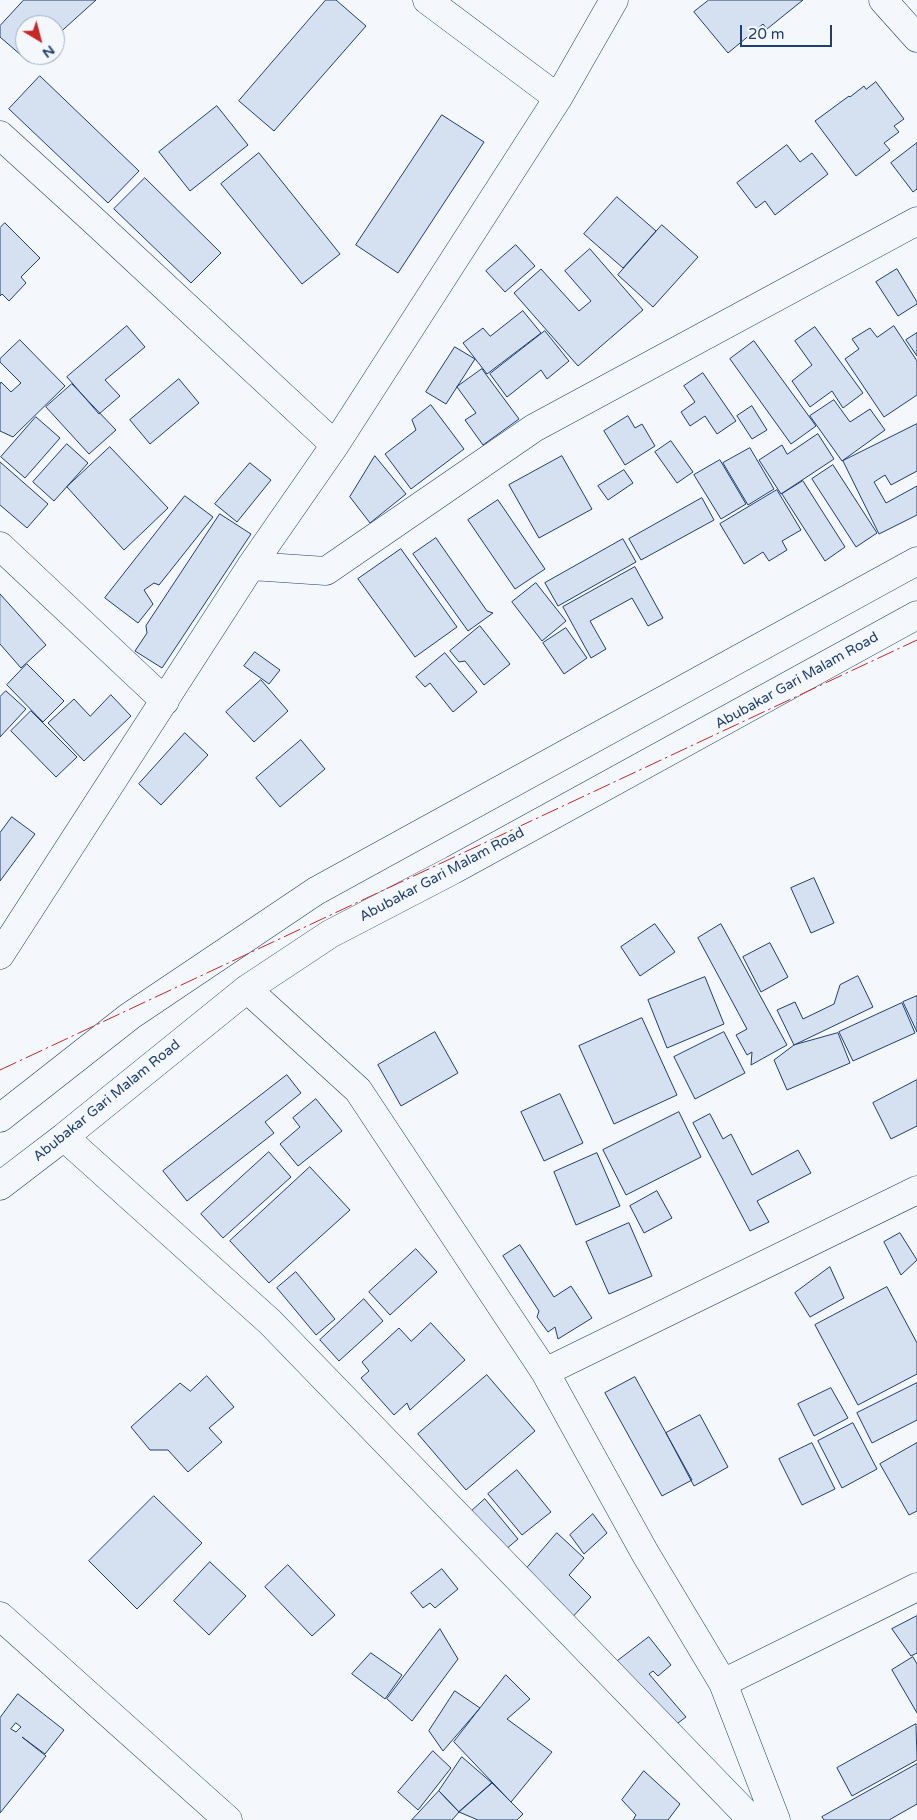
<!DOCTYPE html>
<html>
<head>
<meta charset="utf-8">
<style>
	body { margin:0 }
	#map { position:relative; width:917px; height:1820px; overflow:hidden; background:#f4f7fb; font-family:"Varela Round",sans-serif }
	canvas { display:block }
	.north { position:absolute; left:15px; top:15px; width:50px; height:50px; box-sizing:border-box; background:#f4f7fb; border:1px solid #9eadc5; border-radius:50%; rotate:143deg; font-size:14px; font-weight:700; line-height:20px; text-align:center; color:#1d3f73 }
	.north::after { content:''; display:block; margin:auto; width:18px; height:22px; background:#c62828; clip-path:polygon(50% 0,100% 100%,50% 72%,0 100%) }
	.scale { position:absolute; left:740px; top:25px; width:92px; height:22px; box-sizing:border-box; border:2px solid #1d3f73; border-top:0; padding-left:6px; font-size:15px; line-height:18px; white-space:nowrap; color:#1d3f73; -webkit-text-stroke:4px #f4f7fb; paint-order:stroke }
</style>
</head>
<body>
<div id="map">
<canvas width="917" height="1820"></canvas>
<div class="north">N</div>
<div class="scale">20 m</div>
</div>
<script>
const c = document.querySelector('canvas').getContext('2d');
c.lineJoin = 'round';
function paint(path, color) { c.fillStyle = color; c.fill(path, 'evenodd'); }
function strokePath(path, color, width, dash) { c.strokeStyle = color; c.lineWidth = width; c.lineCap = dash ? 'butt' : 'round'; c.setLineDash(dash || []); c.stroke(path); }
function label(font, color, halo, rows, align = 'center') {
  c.font = font + ' "Varela Round",sans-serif'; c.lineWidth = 4; c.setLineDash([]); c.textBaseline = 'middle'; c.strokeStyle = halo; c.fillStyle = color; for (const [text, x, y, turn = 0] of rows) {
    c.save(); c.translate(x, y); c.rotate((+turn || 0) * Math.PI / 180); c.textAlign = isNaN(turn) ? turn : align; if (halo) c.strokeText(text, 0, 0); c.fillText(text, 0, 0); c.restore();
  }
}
const building = new Path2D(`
	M24,0H96L55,37V25H25V55H36L29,62L0,37V26Z
	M326,0H336L366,26L274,131L239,101Z
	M709,0H803L767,29L763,24L728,53L694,12Z
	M40,76L139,171L108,203L9,109Z
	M876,82L904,119L894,126L899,132L884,143L890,150L856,176L815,121L849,96L850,97L864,86L866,89Z
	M217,106L248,145L190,191L159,152Z
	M442,115L484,142L398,273L356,245Z
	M917,143V189L913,192L891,163Z
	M787,145L800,162L812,153L828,174L775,215L765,201L756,208L737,183Z
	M259,153L340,254L302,284L221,184Z
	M145,178L221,253L191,283L114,209Z
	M617,197L656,231L623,268L584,234Z
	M5,223L40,258L21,277L26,283L9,301L2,294L0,296V228Z
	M662,225L698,257L653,307L618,275Z
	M516,245L535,266L505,292L486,271Z
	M590,249L643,310L578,366L514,293L541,269L579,311L591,301L565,271Z
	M897,269L917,302V304L898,316L876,282Z
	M523,311L541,333L487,374L463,343L483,328L490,336Z
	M127,326L145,347L105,380L120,396L99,414L67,377Z
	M894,326L917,361V395L884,417L845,359L859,349L852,339L870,328L877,337Z
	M815,327L863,393L843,408L832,391L810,407L792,381L812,365L795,341Z
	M545,331L569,361L547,379L541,370L507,397L490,374Z
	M917,333V356L906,340Z
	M20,340L65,386L13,437L0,431V384L1,382L11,392L21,383L0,362V359Z
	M754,341L816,426L791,444L730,359Z
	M455,347L475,359L446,404L426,392Z
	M482,369L519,419L483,445L465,420L476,413L457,387Z
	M703,373L736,421L717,434L705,416L690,426L681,412L695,402L684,386Z
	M179,379L199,403L150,444L130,420Z
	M72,384L116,430L89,454L46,407Z
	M834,400L850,422L870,409L885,430L842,461L810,416Z
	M431,405L464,449L411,489L385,454L416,430L412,420Z
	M752,406L767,430L752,439L737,416Z
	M628,416L635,428L642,424L655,446L625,465L604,431Z
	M36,417L60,438L25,478L1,457Z
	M917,424V471L891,485L885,475L874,482L886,503L917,486V515L879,534L843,461Z
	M818,434L834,459L781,494L759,460L782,445L787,454Z
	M671,441L693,472L677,483L655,452Z
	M67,444L88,463L54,501L33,482Z
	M110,447L168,508L124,550L67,487Z
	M750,448L774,489L748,505L723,463Z
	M375,456L406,494L370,523L350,497Z
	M562,456L592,509L539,538L509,485Z
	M720,460L746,504L721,519L694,475Z
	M0,462L48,504L27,528L0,505Z
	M250,463L271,480L237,522L215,504Z
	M833,465L877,533L856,547L812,479Z
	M624,470L633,483L608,500L598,486Z
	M803,481L845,547L825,561L782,494Z
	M777,490L801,530L782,541L787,550L769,561L763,552L744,564L720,524Z
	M185,496L213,517L159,585L154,583L144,590L153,604L138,623L105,598Z
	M702,498L714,520L641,560L629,539Z
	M498,500L545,569L515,589L468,520Z
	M220,514L251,534L162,668L135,651L147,633L146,626Z
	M436,538L487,611L493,613L468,631L413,554Z
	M623,539L636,562L558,606L545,583Z
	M401,549L457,627L415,657L358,579Z
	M635,567L663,618L648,626L632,598L590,621L606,649L591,658L563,607Z
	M536,583L566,621L542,641L512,602Z
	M0,594L46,645L21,668L0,644Z
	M480,626L510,664L484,685L465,661L459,662L450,651Z
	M566,628L587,658L564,674L543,643Z
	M255,652L280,670L269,684L244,666Z
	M445,653L477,692L453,712L430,683L425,687L416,677Z
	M27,664L64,701L43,722L7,685Z
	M261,680L288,711L254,742L226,712Z
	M6,691L26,709L0,737V697Z
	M111,695L131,716L84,761L48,723L74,699L90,716Z
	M31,711L77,757L56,777L11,731Z
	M185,733L208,755L161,805L139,784Z
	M301,740L325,769L280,807L256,778Z
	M12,817L35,834L0,881V833Z
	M814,878L834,923L811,933L791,888Z
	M655,924L675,952L640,976L621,947Z
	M721,924L787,1045L751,1065L752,1052L747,1055L736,1035L747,1029L698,938Z
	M770,943L788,977L761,992L743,957Z
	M858,976L873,1007L794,1045L777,1010L795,1002L803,1019L834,1004L840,985Z
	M705,977L724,1024L667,1048L648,1000Z
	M917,996V1032L903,1002Z
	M902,1003L915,1033L853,1061L839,1032Z
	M642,1018L677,1095L614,1124L579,1046Z
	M435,1032L458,1073L401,1106L378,1065Z
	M724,1032L745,1073L695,1099L674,1057Z
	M838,1033L850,1063L787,1090L774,1060L794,1045Z
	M287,1075L301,1093L265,1122L274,1133L187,1201L163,1171Z
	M917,1080V1126L891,1139L873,1103Z
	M560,1094L583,1143L544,1161L521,1112Z
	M316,1099L342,1131L298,1166L280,1144L300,1127L293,1118Z
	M679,1112L701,1157L626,1195L603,1150Z
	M710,1114L723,1139L731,1134L752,1175L798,1150L811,1173L757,1201L769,1222L750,1231L693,1123Z
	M269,1152L291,1177L223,1238L201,1214Z
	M597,1153L620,1206L576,1225L554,1172Z
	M310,1167L350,1210L269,1283L230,1241Z
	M657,1191L672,1218L644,1233L630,1206Z
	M629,1223L652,1276L609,1294L586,1242Z
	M900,1233L917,1260L901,1275L884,1242Z
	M520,1245L554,1297L571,1286L592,1318L558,1339L555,1327L548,1332L537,1317L539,1311L503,1256Z
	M416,1249L437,1272L390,1315L369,1292Z
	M830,1267L844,1298L810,1317L795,1293Z
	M296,1272L335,1319L316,1335L277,1288Z
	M887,1287L917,1343V1374L858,1405L815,1325Z
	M364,1299L383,1321L339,1361L320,1340Z
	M431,1323L465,1360L410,1410L407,1403L394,1415L361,1378L369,1371L362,1362L399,1328L411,1341Z
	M487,1375L535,1431L466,1490L418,1434Z
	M207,1376L234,1407L209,1428L222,1442L188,1472L168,1450H150L131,1427L180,1383L190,1391Z
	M635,1377L692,1480L662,1496L605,1393Z
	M917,1383V1420L872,1443L857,1413Z
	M831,1388L848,1418L814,1436L798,1404Z
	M700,1415L728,1467L694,1486L666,1433Z
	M853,1423L877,1469L842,1488L818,1441Z
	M812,1443L835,1489L802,1505L779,1459Z
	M917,1443V1511L909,1515L880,1464Z
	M517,1470L551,1512L522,1535L488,1494Z
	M154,1496L202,1543L137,1609L89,1561Z
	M485,1499L518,1539L498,1556L465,1517Z
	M593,1514L607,1533L584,1554L570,1535Z
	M557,1533L584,1558L569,1575L591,1597L568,1622L521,1575Z
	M210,1562L246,1596L209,1635L174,1601Z
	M288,1565L335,1615L312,1636L265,1587Z
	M442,1569L458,1589L435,1608L430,1603L423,1608L411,1593Z
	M917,1616V1653L911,1656L892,1629Z
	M440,1629L458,1659L412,1721L387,1699Z
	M649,1637L671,1665L658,1676L653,1671L649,1674L686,1717L670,1729L611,1666Z
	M371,1653L402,1675L385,1699L352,1674Z
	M913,1657L917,1664V1713L892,1670Z
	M506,1675L530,1699L507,1719L552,1752L511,1802L454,1742Z
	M455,1691L480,1708L443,1751L429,1731Z
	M18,1694L64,1730L45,1754L22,1737L46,1756L0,1813V1718ZM16,1723L21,1727L16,1732L11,1729Z
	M916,1724L917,1760L852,1796L837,1768Z
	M433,1751L451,1768L418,1810L398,1792Z
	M462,1757L492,1783L459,1812L439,1791Z
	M917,1764V1804L889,1820H824L822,1817Z
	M644,1771L680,1804L668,1820H633L636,1815L622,1800Z
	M492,1783L523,1814L517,1820H478L459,1812Z
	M439,1791L459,1812L452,1820H412Z`);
paint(building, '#d5e0f0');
strokePath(building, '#1d3f73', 1);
const minor = new Path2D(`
	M427,0L558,98
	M883,0L917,38
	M0,135L91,218L335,445
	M0,546L165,701
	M251,566L326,571L534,428L917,221
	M0,955L251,566L335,445L558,98L614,0
	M247,989L358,1090L545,1372L645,1553L723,1683L776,1820
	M0,1118L130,1016L316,891L917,561
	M64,1137L270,1322L752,1820
	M0,1186L64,1137L247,989L330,934L453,870L917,615
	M545,1372L917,1190
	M0,1616L228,1820
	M723,1683L917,1587`);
strokePath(minor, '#1d3f73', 29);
strokePath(minor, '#f4f7fb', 28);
strokePath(new Path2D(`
	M0,1070L917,640`), '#c62828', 1, [18, 4, 2.5, 4]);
label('14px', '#1d3f73', '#f4f7fb', [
	["Abubakar Gari Malam Road",797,681,-29],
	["Abubakar Gari Malam Road",442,875,-28],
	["Abubakar Gari Malam Road",107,1101,-39]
]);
</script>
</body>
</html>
